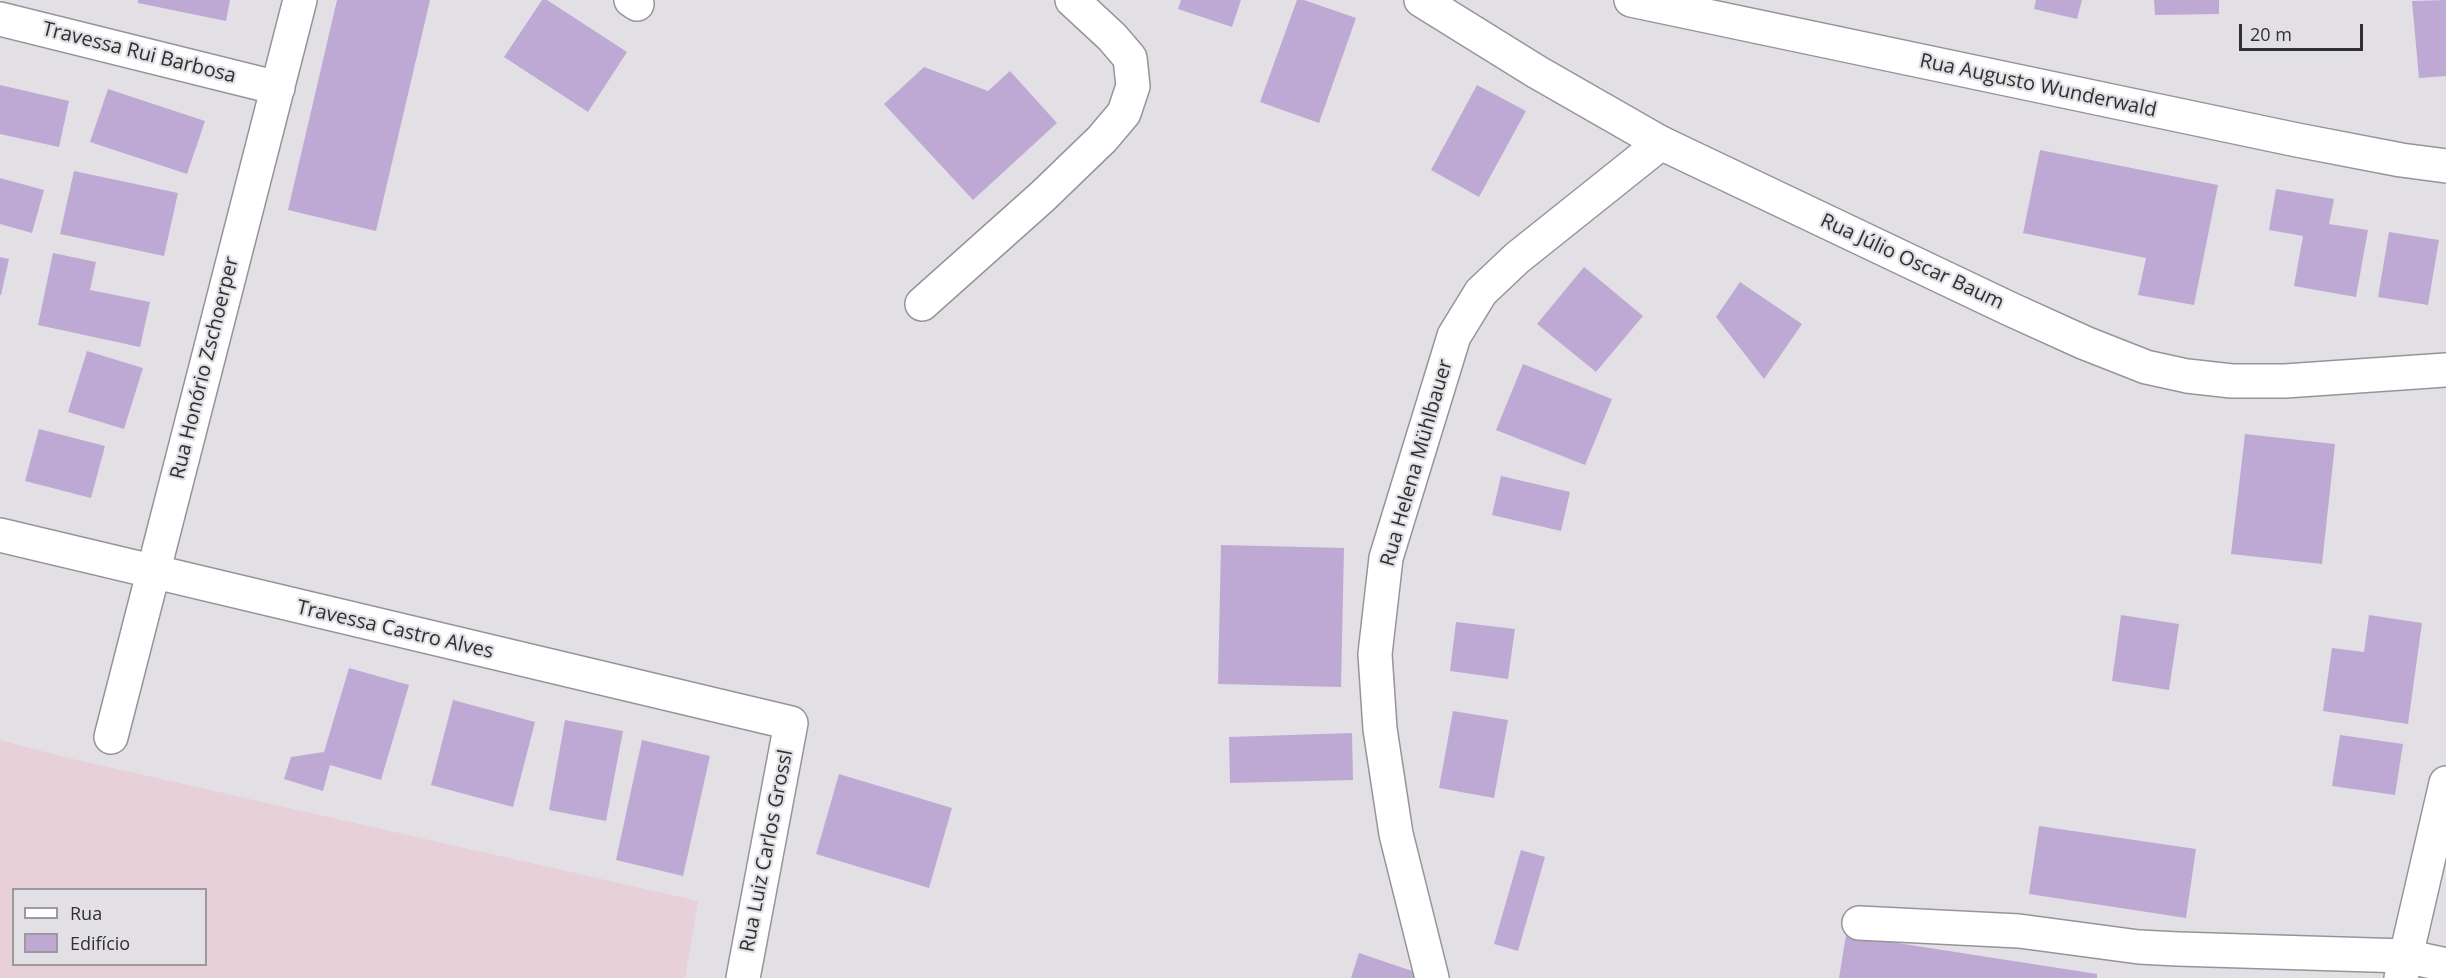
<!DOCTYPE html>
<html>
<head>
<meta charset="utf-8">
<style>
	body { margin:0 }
	#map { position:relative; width:2446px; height:978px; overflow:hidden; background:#e2e0e5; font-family:"Open Sans",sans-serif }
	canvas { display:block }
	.legend { position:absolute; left:12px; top:888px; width:195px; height:78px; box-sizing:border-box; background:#e2e0e5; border:2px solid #9b999d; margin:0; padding:8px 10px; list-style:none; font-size:18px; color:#302f31 }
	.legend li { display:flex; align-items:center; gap:12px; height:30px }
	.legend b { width:30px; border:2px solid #9b999d }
	.scale { position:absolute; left:2239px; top:24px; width:124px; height:27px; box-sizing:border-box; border:3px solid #302f31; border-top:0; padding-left:8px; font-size:18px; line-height:21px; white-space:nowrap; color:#302f31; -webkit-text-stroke:4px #e2e0e5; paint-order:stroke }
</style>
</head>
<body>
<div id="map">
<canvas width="2446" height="978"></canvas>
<ul class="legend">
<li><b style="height:8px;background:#fff"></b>Rua</li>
<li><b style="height:16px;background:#bea9d5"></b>Edifício</li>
</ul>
<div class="scale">20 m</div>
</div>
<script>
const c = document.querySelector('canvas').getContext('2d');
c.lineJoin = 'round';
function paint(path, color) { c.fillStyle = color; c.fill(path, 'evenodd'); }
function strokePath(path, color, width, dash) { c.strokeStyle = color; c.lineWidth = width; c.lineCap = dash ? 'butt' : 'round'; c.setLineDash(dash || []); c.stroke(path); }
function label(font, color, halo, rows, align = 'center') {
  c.font = font + ' "Open Sans",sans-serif'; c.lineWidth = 4.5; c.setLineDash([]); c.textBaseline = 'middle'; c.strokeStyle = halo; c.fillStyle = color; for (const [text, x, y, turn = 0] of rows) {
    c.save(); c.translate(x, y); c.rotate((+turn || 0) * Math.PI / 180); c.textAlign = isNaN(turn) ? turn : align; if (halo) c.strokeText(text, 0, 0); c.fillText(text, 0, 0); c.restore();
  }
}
paint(new Path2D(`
	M0,740L60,756L698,901L685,978H0ZM14,890H206V964H14Z`), '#e8d0d9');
paint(new Path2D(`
	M138,0H230L226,21L138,3Z
	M337,0H430L376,231L288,210Z
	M542,0H547L627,52L588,112L504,57Z
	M1181,0H1241L1232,27L1178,9Z
	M1297,0H1304L1356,18L1319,123L1260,102Z
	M2036,0H2082L2077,19L2034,9Z
	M2154,0H2219V14L2155,15Z
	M2446,0V76L2419,78L2412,1Z
	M924,67L988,91L1010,71L1057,123L973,200L884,104Z
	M0,85L69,101L59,147L0,134Z
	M1477,85L1526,111L1479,197L1431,170Z
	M108,89L205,121L187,174L90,142Z
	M2040,150L2218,185L2194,305L2138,295L2146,258L2023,233Z
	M74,171L178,193L164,256L60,234Z
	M0,178L44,190L32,233L0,224Z
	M2276,189L2334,199L2329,224L2368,230L2356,297L2294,286L2303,236L2269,230Z
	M2389,232L2439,240L2428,305L2378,297Z
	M53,253L96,262L90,290L150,302L140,347L38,325Z
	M0,257L9,259L1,295H0Z
	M1584,267L1643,316L1596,372L1537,324Z
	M1740,282L1802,324L1764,379L1716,317Z
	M87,351L143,368L124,429L68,412Z
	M1523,364L1612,399L1585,465L1496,430Z
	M39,429L105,446L91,498L25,481Z
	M2245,434L2335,444L2322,564L2231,554Z
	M1501,476L1570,492L1561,531L1492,515Z
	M1221,545L1344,548L1341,687L1218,684Z
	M2121,615L2179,624L2169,690L2112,681Z
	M2369,615L2422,623L2408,724L2323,711L2332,648L2364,652Z
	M1456,622L1515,629L1508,679L1450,671Z
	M349,668L409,685L381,780L330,765L323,791L284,779L291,757L324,752Z
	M453,700L535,722L513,807L431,785Z
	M1453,711L1508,720L1494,798L1439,788Z
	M565,720L623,731L606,821L549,810Z
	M1352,733L1353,780L1230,783L1229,737Z
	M2340,735L2403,744L2395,795L2332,786Z
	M642,740L710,756L683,876L616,860Z
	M839,774L952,808L929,888L816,854Z
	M2039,826L2196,849L2186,918L2029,894Z
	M1521,850L1545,857L1518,951L1494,944Z
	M1846,935L2097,974V978H1839Z
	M1359,953L1427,976L1426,978H1351Z`), '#bea9d5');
const street = new Path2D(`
	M631,0L637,4
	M0,19L278,88
	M922,304L1043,196L1102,139L1124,113L1133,86L1130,58L1112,37L1072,0
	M0,535L791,723L743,978
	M111,737L300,0
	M1859,923L2019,931L2139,947L2178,949L2405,956L2446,965
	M1432,978L1396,834L1380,729L1375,654L1386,558L1454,336L1481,292L1517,258L1661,143`);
const secondary = new Path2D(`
	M1421,0L1537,72L1661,143L2010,309L2085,343L2146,367L2187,376L2232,381H2285L2446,370
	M1631,0L2297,140L2401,160L2446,166
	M2401,978L2446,783`);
strokePath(street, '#969499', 36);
strokePath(secondary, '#969499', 36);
strokePath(street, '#fff', 33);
strokePath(secondary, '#fff', 33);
label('20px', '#302f31', '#e2e0e5', [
	["Travessa Rui Barbosa",139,53,14],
	["Rua Augusto Wunderwald",2038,86,12],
	["Rua Júlio Oscar Baum",1912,262,25],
	["Rua Honório Zschoerper",205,368,-76],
	["Rua Helena Mühlbauer",1417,463,-74],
	["Travessa Castro Alves",395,630,13],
	["Rua Luiz Carlos Grossl",767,851,-79]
]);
</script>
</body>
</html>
